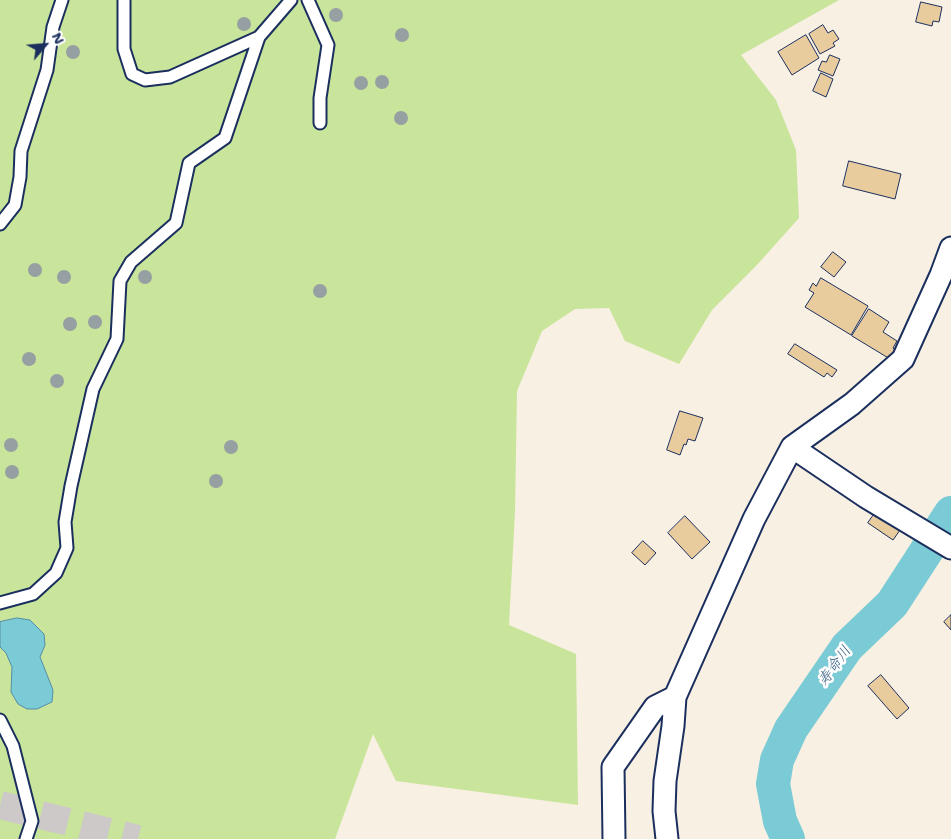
<!DOCTYPE html>
<html>
<head>
<meta charset="utf-8">
<style>
	body { margin:0 }
	#map { position:relative; width:951px; height:839px; overflow:hidden; background:#f8f0e2; font-family:"Shantell Sans",sans-serif }
	canvas { display:block }
	.north { position:absolute; left:20px; top:20px; width:50px; height:50px; -webkit-text-stroke:4px #fff; paint-order:stroke; rotate:63deg; font-size:14px; font-weight:700; line-height:20px; text-align:center; color:#1b2f5e }
	.north::after { content:''; display:block; margin:auto; width:18px; height:22px; background:#1b2f5e; clip-path:polygon(50% 0,100% 100%,50% 72%,0 100%) }
</style>
</head>
<body>
<div id="map">
<canvas width="951" height="839"></canvas>
<div class="north">N</div>
</div>
<script>
const c = document.querySelector('canvas').getContext('2d');
c.lineJoin = 'round';
function paint(path, color) { c.fillStyle = color; c.fill(path, 'evenodd'); }
function strokePath(path, color, width, dash) { c.strokeStyle = color; c.lineWidth = width; c.lineCap = dash ? 'butt' : 'round'; c.setLineDash(dash || []); c.stroke(path); }
function label(font, color, halo, rows, align = 'center') {
  c.font = font + ' "Shantell Sans","Klee One",sans-serif'; c.lineWidth = 5; c.setLineDash([]); c.textBaseline = 'middle'; c.strokeStyle = halo; c.fillStyle = color; for (const [text, x, y, turn = 0] of rows) {
    c.save(); c.translate(x, y); c.rotate((+turn || 0) * Math.PI / 180); c.textAlign = isNaN(turn) ? turn : align; if (halo) c.strokeText(text, 0, 0); c.fillText(text, 0, 0); c.restore();
  }
}
paint(new Path2D(`
	M0,0H839L741,55L776,100L796,150L799,218L756,266L712,310L679,364L625,341L609,308L575,309L542,331L517,391L515,511L509,625L576,654L578,805L396,781L373,734L335,839H0Z`), '#c9e49b');
const water = new Path2D(`
	M17,618L30,620L44,634L45,645L40,657L53,690L52,702L37,709H27L18,704L11,692L12,667L6,653L0,647V622Z`);
paint(water, '#7bcbd6');
strokePath(water, '#558da6', 1);
strokePath(new Path2D(`
	M788,839L780,821L773,784L777,760L791,729L847,647L892,604L951,513`), '#7bcbd6', 34);
const building = new Path2D(`
	M921,2L942,7L939,22L933,21L932,26L916,22Z
	M823,25L828,33L833,30L839,39L833,43L835,46L820,54L809,34Z
	M806,35L819,58L792,75L778,52Z
	M830,55L840,59L833,76L818,70L822,61L826,62Z
	M821,73L833,79L826,97L813,91Z
	M849,161L901,174L895,199L843,186Z
	M833,252L846,262L834,277L821,267Z
	M821,278L868,306L851,335L805,307L814,293L809,290L813,283L816,286Z
	M869,309L889,322L883,332L897,341L893,348L895,350L890,359L852,336Z
	M795,344L837,370L832,377L827,373L824,377L788,354Z
	M680,411L703,418L695,441L688,439L686,445L684,444L680,455L667,450Z
	M875,513L900,530L893,540L868,523Z
	M685,516L710,542L692,559L668,533Z
	M643,541L656,553L645,565L632,553Z
	M951,615V630L944,622Z
	M881,675L909,708L897,719L868,686Z`);
paint(building, '#e9cc9d');
strokePath(building, '#1b2f5e', 1);
strokePath(new Path2D(`
	M0,805L138,839`), '#ccc9c8', 28, [28, 14]);
const lane = new Path2D(`
	M124,0V49L132,74L145,80L170,77L259,37
	M308,0L328,45L320,98V123
	M0,224L15,205L20,177L21,151L47,70L53,27L62,0
	M0,603L33,594L56,573L67,548L65,522L71,486L93,389L117,339L120,281L131,262L176,223L189,163L225,138L259,37L291,0
	M0,720L13,746L32,821L26,839`);
const street = new Path2D(`
	M792,447L866,497L951,548
	M614,839L613,767L655,707L675,697
	M667,839L664,811L665,781L673,726L675,697L754,519L792,447L852,404L903,359L941,275L951,248`);
strokePath(lane, '#1b2f5e', 15);
strokePath(street, '#1b2f5e', 25);
strokePath(lane, '#fff', 11);
strokePath(street, '#fff', 21);
c.fillStyle = '#969fa2';
for (const [x, y] of [
	[336,15],
	[244,24],
	[402,35],
	[73,52],
	[382,82],
	[361,83],
	[401,118],
	[35,270],
	[64,277],
	[145,277],
	[320,291],
	[95,322],
	[70,324],
	[29,359],
	[57,381],
	[11,445],
	[231,447],
	[12,472],
	[216,481]
]) { c.beginPath(); c.arc(x, y, 7, 0, 2 * Math.PI); c.fill(); }
label('italic 15px', '#385e82', '#fff', [
	["寿命川",835,666,-54]
]);
</script>
</body>
</html>
